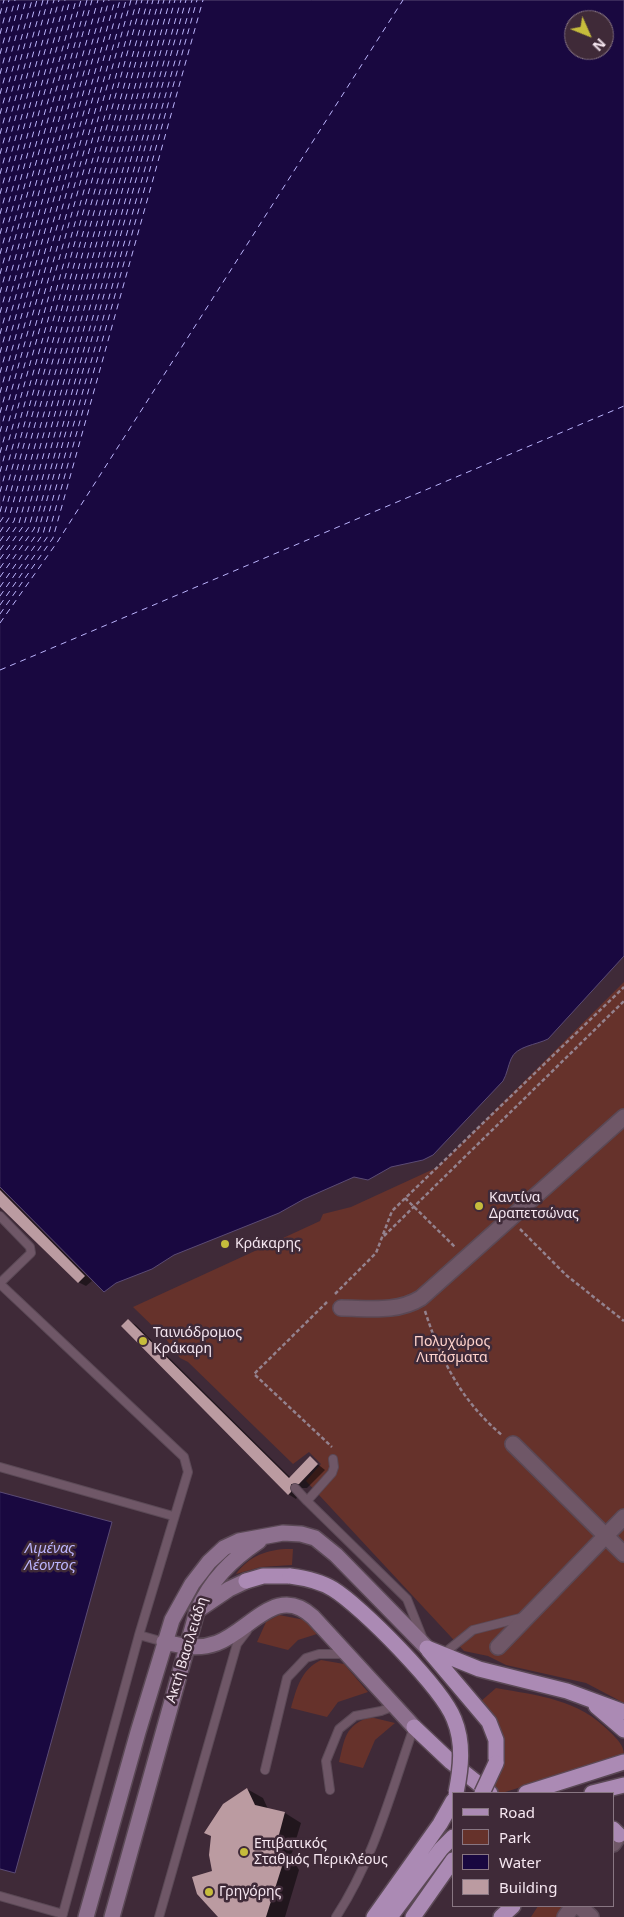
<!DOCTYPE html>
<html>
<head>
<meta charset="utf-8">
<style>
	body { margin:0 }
	#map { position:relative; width:624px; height:1917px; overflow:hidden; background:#3f2a38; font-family:"Noto Sans",sans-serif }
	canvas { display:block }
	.legend { position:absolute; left:452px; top:1792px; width:162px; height:115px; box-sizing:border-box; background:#3f2a38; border:1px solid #887682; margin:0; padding:6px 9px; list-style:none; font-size:15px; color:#f6e7f1 }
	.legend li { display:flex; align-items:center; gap:10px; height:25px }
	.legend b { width:25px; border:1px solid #887682 }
	.north { position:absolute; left:564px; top:10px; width:50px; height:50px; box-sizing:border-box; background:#3f2a38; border:1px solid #887682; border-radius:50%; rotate:134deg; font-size:14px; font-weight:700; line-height:20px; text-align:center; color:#f6e7f1 }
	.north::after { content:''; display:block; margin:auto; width:18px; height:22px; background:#c6bc3c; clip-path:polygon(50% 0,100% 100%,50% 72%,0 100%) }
</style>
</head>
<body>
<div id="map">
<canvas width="624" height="1917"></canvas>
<ul class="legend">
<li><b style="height:6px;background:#ab8ab4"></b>Road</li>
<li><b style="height:14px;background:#66322b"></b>Park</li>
<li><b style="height:14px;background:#190840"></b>Water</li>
<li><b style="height:14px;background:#bb9ba1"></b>Building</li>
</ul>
<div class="north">N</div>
</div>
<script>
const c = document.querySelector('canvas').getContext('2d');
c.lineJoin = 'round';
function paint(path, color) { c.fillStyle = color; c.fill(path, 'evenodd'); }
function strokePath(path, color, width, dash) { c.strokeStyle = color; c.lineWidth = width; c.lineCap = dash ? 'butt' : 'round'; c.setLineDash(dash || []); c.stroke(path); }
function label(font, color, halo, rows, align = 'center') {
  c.font = font + ' "Noto Sans",sans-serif'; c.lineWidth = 5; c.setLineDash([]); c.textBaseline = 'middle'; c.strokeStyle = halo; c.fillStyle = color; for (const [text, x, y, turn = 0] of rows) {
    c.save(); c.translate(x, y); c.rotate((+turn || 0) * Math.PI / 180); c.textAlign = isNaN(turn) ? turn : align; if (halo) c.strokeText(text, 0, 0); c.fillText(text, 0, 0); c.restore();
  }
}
paint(new Path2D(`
	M624,982V1703L586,1683L506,1665L488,1656L464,1651L306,1481L321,1464L309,1452L293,1464L188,1362L180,1358L166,1339L133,1307L320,1221L323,1214L351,1207L438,1167Z
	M293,1549L292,1565L261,1567L236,1574C249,1555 271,1548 293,1549Z
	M279,1615L305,1620L317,1634L298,1640L288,1650L257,1642L266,1622Z
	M321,1660L344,1664L368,1692L338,1702L327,1717L291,1708C297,1687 301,1670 321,1660Z
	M496,1688C540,1696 578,1699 610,1732C617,1739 624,1745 624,1755L502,1793H488C511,1763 511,1727 480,1702Z
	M370,1717L395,1723L375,1740L363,1768L339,1762C345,1739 344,1726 370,1717Z
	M538,1906H566L559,1917H531Z`), '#66322b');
const water = new Path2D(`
	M0,0H624V956L548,1039C536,1045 516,1046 511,1059C508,1066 507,1074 503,1081L433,1155L423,1160L391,1167L368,1180L354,1177L304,1199L279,1213L174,1255L152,1269L116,1283L104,1292L0,1187ZM574,20H604V50H574Z
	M0,1492L112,1522L15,1873L0,1869Z`);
paint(water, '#190840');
strokePath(water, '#5b4b75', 1);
paint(new Path2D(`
	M0,1188L92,1281L86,1286L78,1282L0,1205Z
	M129,1321L136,1325L291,1478L310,1458L325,1470L307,1488H298V1496L296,1499L288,1494Z
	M247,1789L263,1798L268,1809L285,1813L301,1823L291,1856L299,1870L285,1917H221L214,1872Z`), '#0007');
strokePath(new Path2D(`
	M0,14L4,0
	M0,34L9,0
	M0,54L15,0
	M0,74L20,0
	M0,94L26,0
	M0,114L32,0
	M0,134L37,0
	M0,154L43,0
	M0,174L48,0
	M0,194L54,0
	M0,214L59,0
	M0,234L65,0
	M0,254L70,0
	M0,274L76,0
	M0,293L81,0
	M0,313L87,0
	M0,334L92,0
	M0,353L98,0
	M0,373L104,0
	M0,393L109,0
	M0,413L115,0
	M0,432L120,0
	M0,453L126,0
	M0,472L131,0
	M0,492L137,0
	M0,512L142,0
	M0,522L4,516L148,0
	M0,532L9,518L153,0
	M0,541L14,521L159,0
	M0,550L19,523L164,0
	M0,559L24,525L170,0
	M0,568L29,527L175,0
	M0,577L34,529L181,0
	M0,587L38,532L186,0
	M0,596L43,534L192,0
	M0,605L48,536L197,0
	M0,614L53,538L203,0
	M0,623L58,541L403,0
	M0,670L624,406`), '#bbb4fc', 1, [6, 5]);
paint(new Path2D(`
	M0,1190L85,1276L78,1283L0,1207Z
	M128,1319L289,1478L310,1456L318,1464L299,1484H291V1492L288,1495L121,1326Z
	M247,1788L255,1805L285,1812L276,1846L284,1860L266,1917H218L197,1894L192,1877L212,1871L209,1855L211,1836L204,1833L223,1804Z`), '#bb9ba1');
const lane = new Path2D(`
	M0,1216L30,1247L31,1253L0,1283
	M0,1284L184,1457L188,1472L139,1635L62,1917
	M333,1459L334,1467L332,1473L307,1501L407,1599L423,1639
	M0,1467L173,1516
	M295,1488L307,1501
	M139,1635L164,1642
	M442,1655L473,1630L524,1617
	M265,1770L287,1678L306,1658L319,1654H346
	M330,1790L326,1761L339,1729L355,1716L381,1711L394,1706
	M0,1896L63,1914
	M159,1917L237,1644L247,1631
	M336,1917C374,1859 391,1792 414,1727`);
const street = new Path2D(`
	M341,1308C368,1308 397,1313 421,1298L624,1117
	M513,1444L624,1554
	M498,1647L624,1517
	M613,1844L619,1835
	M579,1906L591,1917
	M565,1917L573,1906`);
const secondary = new Path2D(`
	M198,1610L229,1589L246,1581
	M164,1642C183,1646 198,1650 217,1643C251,1630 277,1583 313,1617L414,1727
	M86,1917L138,1732L172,1620L192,1584L209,1562L224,1548L239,1541L283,1533L301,1534L315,1538L336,1555L427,1648
	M112,1917L197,1611C211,1580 231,1560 259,1541`);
const primary = new Path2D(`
	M246,1581L263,1576H290
	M427,1648L479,1669L567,1691L624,1712
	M429,1651L489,1722L496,1740V1763
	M596,1706L624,1730
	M414,1727L451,1762L490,1793
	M526,1793L624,1762
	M592,1793L624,1785
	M613,1829L619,1835
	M374,1917L440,1824L453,1801
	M390,1917L441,1849L453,1837
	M413,1917L453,1860
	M501,1917L513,1906`);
strokePath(lane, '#5b4956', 10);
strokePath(street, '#5b4956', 18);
strokePath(secondary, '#5b4956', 18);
strokePath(primary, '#5b4956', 18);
strokePath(new Path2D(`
	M405,1198L456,1248
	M520,1229L566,1275L624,1321
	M384,1236L624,1001
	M335,1294L376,1253L392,1211L624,987
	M327,1302L254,1374L332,1447
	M425,1311C441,1361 462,1402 503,1436`), '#94828e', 2.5, [4, 2.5]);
strokePath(lane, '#6f5767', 8);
strokePath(street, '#6f5767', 15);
strokePath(secondary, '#8d708e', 15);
strokePath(primary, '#ab8ab4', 15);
const primaryBridge = new Path2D(`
	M290,1576C305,1578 320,1581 333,1589C361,1606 442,1688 454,1719C464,1743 461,1768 456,1793
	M482,1793L496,1763`);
strokePath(primaryBridge, '#5b4956', 18, []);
strokePath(primaryBridge, '#ab8ab4', 15);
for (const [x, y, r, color] of [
	[479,1206,5,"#c6bc3c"],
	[225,1244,5,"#c6bc3c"],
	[143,1341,5,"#c6bc3c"],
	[244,1852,5,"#c6bc3c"],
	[209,1892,5,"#c6bc3c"]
]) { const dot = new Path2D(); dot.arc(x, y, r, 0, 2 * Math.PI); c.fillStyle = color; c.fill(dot); strokePath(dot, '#3f2a38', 2); }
label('14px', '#f6e7f1', '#3f2a38', [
	["Καντίνα",489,1198],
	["Δραπετσώνας",489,1214],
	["Κράκαρης",235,1244],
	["Ταινιόδρομος",153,1333],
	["Κράκαρη",153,1349],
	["Επιβατικός",254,1844],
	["Σταθμός Περικλέους",254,1860],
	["Γρηγόρης",219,1892]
], 'left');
label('14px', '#ffd3cc', '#3f2a38', [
	["Πολυχώρος",452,1342],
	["Λιπάσματα",452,1358]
]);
label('14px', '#f6e7f1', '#3f2a38', [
	["Ακτή Βασιλειάδη",187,1650,-73]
]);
label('italic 15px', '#bbb4fc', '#3f2a38', [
	["Λιμένας",50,1549],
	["Λέοντος",50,1566]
]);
</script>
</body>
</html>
